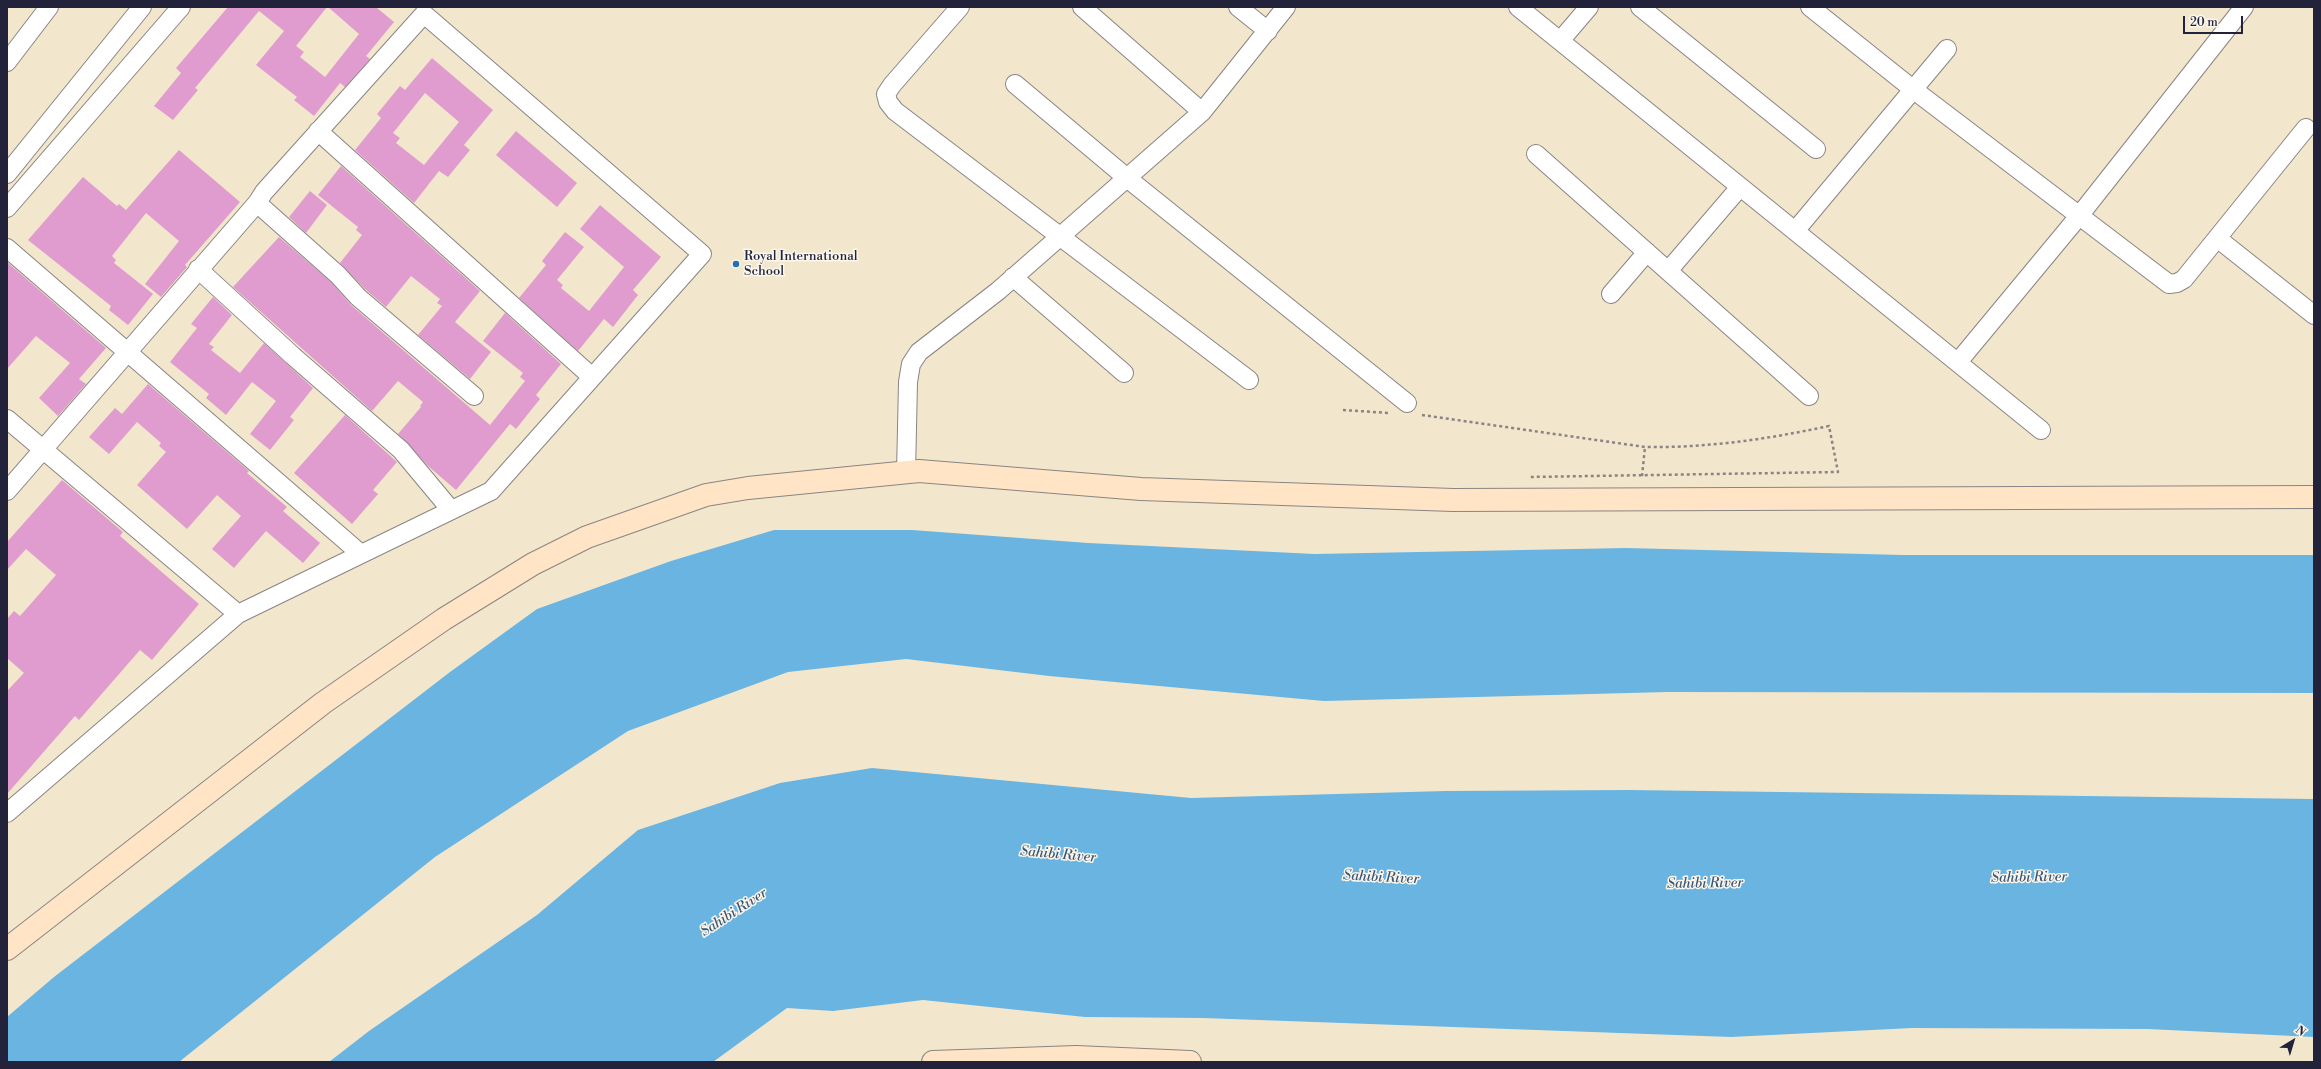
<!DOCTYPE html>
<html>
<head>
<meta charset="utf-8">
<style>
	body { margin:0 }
	#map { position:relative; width:2321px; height:1069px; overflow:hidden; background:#f2e7cd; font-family:"Libre Bodoni",serif }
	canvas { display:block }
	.frame { position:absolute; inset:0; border:8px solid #22223b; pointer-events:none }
	.north { position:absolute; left:2273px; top:1021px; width:40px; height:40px; -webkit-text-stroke:3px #fbf7ec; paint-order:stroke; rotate:38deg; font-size:11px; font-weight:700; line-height:16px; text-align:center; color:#22223b }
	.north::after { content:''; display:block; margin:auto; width:14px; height:18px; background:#22223b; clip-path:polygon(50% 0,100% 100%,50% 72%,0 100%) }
	.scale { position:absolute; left:2183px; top:16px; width:60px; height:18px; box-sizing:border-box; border:2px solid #22223b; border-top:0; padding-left:5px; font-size:12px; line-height:14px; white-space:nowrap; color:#22223b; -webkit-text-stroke:3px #fbf7ec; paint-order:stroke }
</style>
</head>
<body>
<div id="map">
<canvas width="2321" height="1069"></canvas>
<div class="frame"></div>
<div class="north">N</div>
<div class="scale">20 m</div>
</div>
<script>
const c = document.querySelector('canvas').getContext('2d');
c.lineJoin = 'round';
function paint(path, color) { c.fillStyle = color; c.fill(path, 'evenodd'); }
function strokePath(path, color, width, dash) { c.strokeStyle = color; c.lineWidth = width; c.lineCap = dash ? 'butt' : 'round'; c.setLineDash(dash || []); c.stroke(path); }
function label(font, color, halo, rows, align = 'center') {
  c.font = font + ' "Libre Bodoni",serif'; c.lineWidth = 3; c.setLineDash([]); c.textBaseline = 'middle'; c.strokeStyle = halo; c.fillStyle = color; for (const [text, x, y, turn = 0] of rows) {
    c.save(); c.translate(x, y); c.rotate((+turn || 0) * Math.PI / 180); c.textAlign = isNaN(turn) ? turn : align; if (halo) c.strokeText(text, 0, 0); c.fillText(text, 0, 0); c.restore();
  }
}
paint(new Path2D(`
	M774,530H912L1088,543L1315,554L1626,548L1903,555H2314V693L1667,692L1324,701L1049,676L906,659L788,672L628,731L435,857L179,1062H7V1017L54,977L450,672L537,609L671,561Z
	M872,768L1191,798L1445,791L1630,790L2314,799V1037L2148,1029L1912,1028L1731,1037L1203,1018L1085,1017L923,1000L833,1011L787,1008L713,1062H329L369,1031L537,915L638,830L780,783Z`), '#6ab4e2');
paint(new Path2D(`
	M228,7H327L296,46L304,52L300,57L325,77L359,34L328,7H376L394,22L366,56L370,59L345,87L340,83L314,116L294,100L297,97L256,65L284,31L259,11L195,88L198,90L173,120L154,106L181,73L176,68Z
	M432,58L493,110L464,145L470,150L448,177L439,171L414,203L355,150L381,118L377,114L400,86L405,90ZM425,93L459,122L424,165L396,143L400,138L393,133Z
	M516,131L577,183L557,207L496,155Z
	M179,150L240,202L185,265L187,267L161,297L145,284L179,241L146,213L112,256L116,260L114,263L153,294L128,325L109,310L111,306L28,240L83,177L117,206L119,204L126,210Z
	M341,166L480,291L455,322L491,352L470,379L418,335L442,306L437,303L440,299L411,276L386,307L365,289L340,263L362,235L356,230L358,227L318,195Z
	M310,191L327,205L306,233L289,217Z
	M600,205L661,257L633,290L638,295L613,327L604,319L578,351L519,298L546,265L542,261L565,232L584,247L557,280L563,285L561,288L589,311L624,267L580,229Z
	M279,237L331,282L351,305L490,425L525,381L520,377L523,373L483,341L505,313L561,364L536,395L540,399L516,429L510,424L456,490L428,466L398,434L421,407L420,406L423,402L398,381L372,411L233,287Z
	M7,262L106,348L79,379L86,384L58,416L39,398L70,363L36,336L7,369Z
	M213,297L232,315L209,344L214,347L211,350L240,373L264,343L313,388L290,417L294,420L270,450L250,434L276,401L252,382L226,415L206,398L209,394L170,362L197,328L191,324Z
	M148,384L249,471L247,473L287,507L283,511L320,543L303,563L266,531L234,568L212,549L241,516L217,495L187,529L137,485L166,452L159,446L161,443L137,422L109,454L89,437L115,408L122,414Z
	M345,415L397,462L373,490L378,494L352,524L294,473Z
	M62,480L123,532L120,536L199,604L152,660L140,650L79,720L75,716L7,794V691L24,673L7,658V619L14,611L20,616L56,575L26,549L7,570V542Z`), '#e09cce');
const street = new Path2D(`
	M960,7L892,85L886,94L888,102L895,111L1249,380
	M1082,7L1202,112
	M1238,7L1268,31
	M1518,7L2041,430
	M1640,7L1816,149
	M1810,7L1914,90L2169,284L2177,283L2184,279L2306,128
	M1560,41L1589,7
	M7,62L49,7
	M1015,84L1127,178L1407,403
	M318,131L592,377
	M1536,154L1809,396
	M7,174L142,7
	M257,203L338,275L358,297L474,396
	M7,208L181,7
	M1795,231L1947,49
	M2217,238L2314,315
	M7,248L361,554
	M198,269L293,356L401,450L451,510
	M1668,271L1740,187
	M1013,277L1124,373
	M1611,294L1647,252
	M1958,362L2079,216L2244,7
	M7,419L238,614
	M906,473L908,382L911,364L919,352L998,291L1202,112L1286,7
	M7,491L257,203L264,192L424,14L702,254L491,491L238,614L7,813`);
const secondary = new Path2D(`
	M7,949L323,703L444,619L533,564L587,537L706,495L748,488L919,471L1141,489L1453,500L2314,497
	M933,1062L1076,1057L1190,1062`);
strokePath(street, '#8a8484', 20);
strokePath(secondary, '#8a8484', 24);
strokePath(new Path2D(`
	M1343,410L1389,413
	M1422,415L1645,447C1708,448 1768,439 1829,426L1838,472L1529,477
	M1642,476L1645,447`), '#8a8484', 2.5, [3, 3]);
strokePath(street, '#fff', 18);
strokePath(secondary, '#ffe4c6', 22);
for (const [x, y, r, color] of [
	[736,264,4,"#1f6fb2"]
]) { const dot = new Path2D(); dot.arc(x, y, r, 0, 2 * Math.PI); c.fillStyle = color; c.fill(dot); strokePath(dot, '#fbf7ec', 1.5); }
label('13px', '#22223b', '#fbf7ec', [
	["Royal International",744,257],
	["School",744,272]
], 'left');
label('italic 14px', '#3b5575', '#fbf7ec', [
	["Sahibi River",1058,855,5],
	["Sahibi River",1381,878,3],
	["Sahibi River",2029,878,-1],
	["Sahibi River",1705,884,-1],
	["Sahibi River",734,913,-33]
]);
</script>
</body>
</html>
